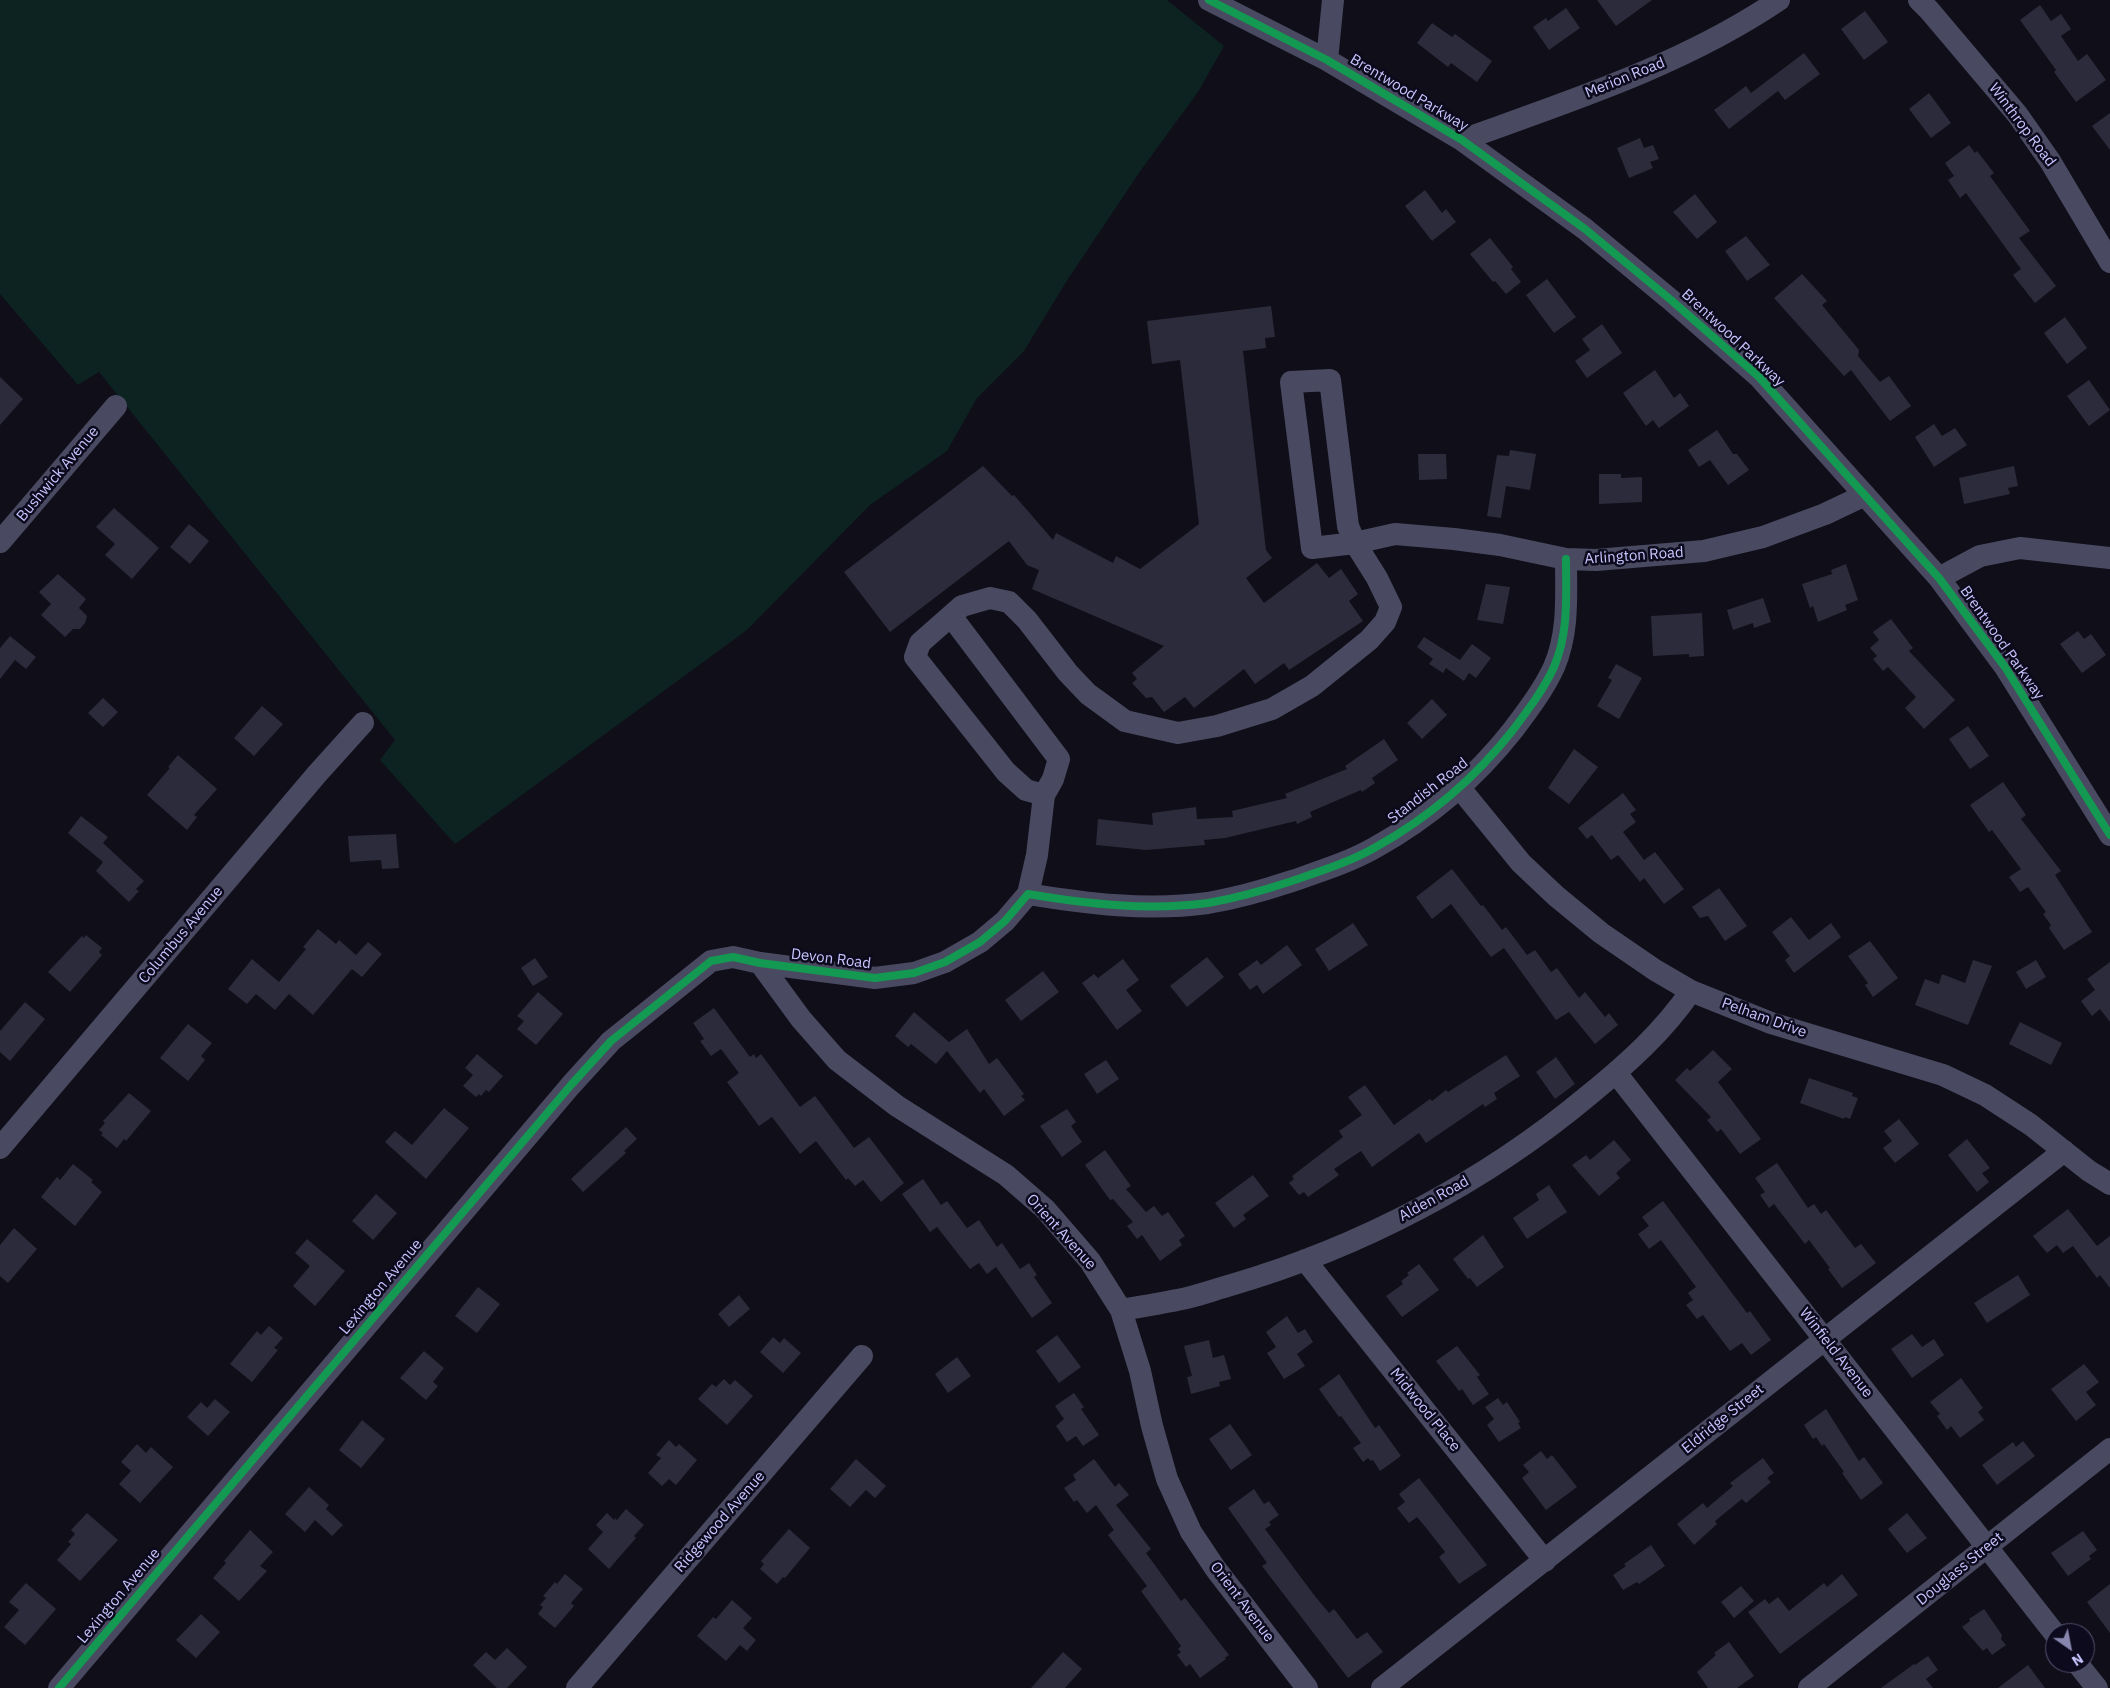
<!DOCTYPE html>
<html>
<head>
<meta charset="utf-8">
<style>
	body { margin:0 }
	#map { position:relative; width:2110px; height:1688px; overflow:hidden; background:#100e18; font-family:"IBM Plex Sans",sans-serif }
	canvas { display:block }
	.north { position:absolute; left:2045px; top:1623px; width:50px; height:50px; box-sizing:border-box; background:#0c0a1c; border:1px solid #575577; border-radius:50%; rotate:147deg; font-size:14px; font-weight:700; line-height:20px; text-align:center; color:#c8c5ff }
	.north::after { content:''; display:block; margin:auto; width:18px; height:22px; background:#8885ae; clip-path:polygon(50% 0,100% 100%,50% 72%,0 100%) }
</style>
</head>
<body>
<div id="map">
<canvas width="2110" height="1688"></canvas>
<div class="north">N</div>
</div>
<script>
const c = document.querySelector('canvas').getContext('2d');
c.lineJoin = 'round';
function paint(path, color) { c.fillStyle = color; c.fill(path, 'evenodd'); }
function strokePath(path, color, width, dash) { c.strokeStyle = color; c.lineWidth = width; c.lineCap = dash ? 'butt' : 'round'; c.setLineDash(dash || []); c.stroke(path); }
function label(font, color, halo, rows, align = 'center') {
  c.font = font + ' "IBM Plex Sans",sans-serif'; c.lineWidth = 5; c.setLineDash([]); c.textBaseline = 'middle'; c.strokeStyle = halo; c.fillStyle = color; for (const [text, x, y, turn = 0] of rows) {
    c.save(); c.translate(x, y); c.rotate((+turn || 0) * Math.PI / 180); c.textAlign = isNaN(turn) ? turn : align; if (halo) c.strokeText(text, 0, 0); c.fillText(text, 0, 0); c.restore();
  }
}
paint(new Path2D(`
	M0,0H1167L1224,46L1198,92L1141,170L1068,279L1024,351L977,398L947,451L870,505L747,630L455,844L380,760L395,740L99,372L78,385L0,294Z`), '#0d2322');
paint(new Path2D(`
	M1597,0H1652L1616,26Z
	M2040,5L2051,21L2061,14L2071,29L2061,36L2078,61L2087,54L2106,80L2076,102L2054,72L2056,70L2020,20Z
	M1566,8L1580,28L1549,50L1533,27L1546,18L1548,21Z
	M1865,11L1888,42L1864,60L1841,29Z
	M1432,23L1452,37L1455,34L1492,61L1477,82L1451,63L1448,67L1417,43Z
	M1804,53L1820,74L1785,100L1778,91L1729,129L1714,110L1746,86L1751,93Z
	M1929,93L1951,123L1931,138L1909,109Z
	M2110,113V150L2092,126Z
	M1640,138L1644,148L1653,145L1659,159L1650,162L1653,168L1629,178L1617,148Z
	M1969,145L1975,153L1977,151L1994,173L1990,176L2030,231L2019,238L2056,286L2035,303L2013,275L2021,269L1966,193L1960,198L1948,180L1954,176L1945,163Z
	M1425,190L1442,213L1446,209L1456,222L1432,241L1405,206Z
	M1695,194L1717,222L1697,239L1673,212Z
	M1746,236L1770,265L1747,281L1725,251Z
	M1490,238L1513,267L1511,269L1521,282L1506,294L1495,281L1493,282L1470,254Z
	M1802,274L1827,301L1822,305L1859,350L1858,356L1880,382L1889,376L1911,406L1890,421L1851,370L1844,376L1774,298Z
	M1547,279L1576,317L1554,333L1526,295Z
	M1271,306L1275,337L1265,338L1266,348L1243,351L1266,550L1272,558L1246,578L1264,603L1317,563L1329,578L1341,569L1358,594L1349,601L1363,621L1289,670L1284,663L1255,684L1244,669L1194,708L1185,697L1164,712L1152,697L1146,698L1132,683L1137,679L1132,673L1164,646L1032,589L1039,570L1027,565L1009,541L890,632L844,572L983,466L1012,496L1014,495L1053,540L1056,533L1113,563L1116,556L1140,569L1199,524L1180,360L1152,364L1147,321Z
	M2065,317L2087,348L2067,364L2044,333Z
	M1602,324L1622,353L1587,378L1575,361L1590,350L1582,339Z
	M1655,370L1674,398L1680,393L1689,406L1659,428L1653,420L1646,426L1623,393Z
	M0,377L23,399L0,425Z
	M2089,380L2110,410L2089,426L2067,396Z
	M1934,424L1942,436L1955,428L1967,445L1934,467L1915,437Z
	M1717,430L1733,454H1737L1749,470L1728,485L1710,460L1699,467L1688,450Z
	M1510,450L1536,454L1530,490L1506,486L1501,518L1487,516L1497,455L1509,456Z
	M1418,454H1446L1447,479L1419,480Z
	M2014,466L2018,486L2008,488L2010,494L1964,504L1959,478Z
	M1599,474H1621V478L1642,477V502L1599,504Z
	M114,508L159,548L132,579L105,555L115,544L96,527Z
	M189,524L209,541L190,564L170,547Z
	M1846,564L1858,600L1845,605L1847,610L1818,622L1813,606L1810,608L1802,584L1832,574L1831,570Z
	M58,574L86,599L79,608L87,616L85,623L80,629H73L65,637L41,615L51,604L39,592Z
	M1486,584L1510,587L1503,624L1477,620Z
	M1763,598L1771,622L1754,628L1753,623L1733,630L1727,610Z
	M1702,613L1704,656L1689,657V654L1653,656L1651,616Z
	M1891,619L1913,648L1909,651L1955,700L1924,729L1905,708L1916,697L1888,667L1883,671L1873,659L1877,656L1870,648L1879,640L1873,632Z
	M2078,631L2084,639L2091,634L2106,655L2082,673L2060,644Z
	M10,636L36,657L26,669L15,660L0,679V648Z
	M1424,637L1460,660L1472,644L1491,658L1476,678L1469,673L1464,681L1446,668L1443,673L1429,664L1433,659L1417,647Z
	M1616,664L1642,678L1619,719L1597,706L1612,680L1608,678Z
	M103,698L118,712L103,727L88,713Z
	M1432,699L1447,715L1422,739L1407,723Z
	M262,706L283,724L254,756L234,738Z
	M1968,726L1989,756L1970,769L1949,739Z
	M1384,739L1398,760L1372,778L1375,783L1362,792L1361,790L1310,812L1312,817L1297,824L1296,821L1225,838L1204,840L1205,845L1146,850L1096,845L1098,819L1153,825L1152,813L1196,807L1197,819L1233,817L1232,811L1287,798L1285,794L1347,769L1345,766Z
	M1574,749L1598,767L1569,804L1548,788Z
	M178,755L217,789L194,815L197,817L187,830L147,795L170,768L168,767Z
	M2003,782L2026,815L2021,819L2061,871L2055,875L2092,932L2064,950L2049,928L2051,925L2043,914L2046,912L2028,887L2020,892L2009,877L2021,869L1992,830L1989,832L1970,805Z
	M1623,793L1636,810L1630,814L1636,822L1623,832L1644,860L1655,852L1684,889L1664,904L1644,878L1640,882L1618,855L1611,860L1592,835L1587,839L1578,828Z
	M81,816L108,837L103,843L144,881L136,889L139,891L129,902L96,871L103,862L68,833Z
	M396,834L399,868L382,869L381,860L350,862L348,836Z
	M1452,869L1481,906L1483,905L1502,930L1506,927L1527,955L1535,950L1551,972L1557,968L1579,998L1585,992L1605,1017L1609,1013L1618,1025L1595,1044L1569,1012L1556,1020L1504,948L1491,957L1451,904L1432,919L1416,897Z
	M1719,888L1747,926L1725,941L1708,916L1700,918L1692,907Z
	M1791,917L1809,940L1831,923L1841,937L1794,973L1785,960L1790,956L1772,932Z
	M1353,923L1368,945L1329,971L1315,949Z
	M318,929L336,944L339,940L356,955L368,942L382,954L362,977L352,969L313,1015L289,994L275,1010L256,994L247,1004L228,989L252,959L279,982L306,949L303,947Z
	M86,935L102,948L99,952L102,955L70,992L48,972L82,936L84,938Z
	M1870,941L1898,978L1873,997L1865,985L1868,983L1848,956Z
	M1287,945L1302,965L1263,994L1257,985L1250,990L1238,974L1257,960L1261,965Z
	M1207,957L1224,977L1187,1007L1170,986Z
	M535,958L548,977L533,986L521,968Z
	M1123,959L1139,980L1126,990L1142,1011L1117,1030L1082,983L1094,974L1098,978Z
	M1973,960L1992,966L1968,1025L1915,1005L1925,979L1939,984L1942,974L1965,983Z
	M2036,960L2046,977L2026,989L2016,972Z
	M2110,962V1022L2100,1009L2092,1016L2081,1001L2095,990L2087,979Z
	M1043,971L1059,992L1021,1021L1005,1000Z
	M538,992L563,1014L536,1045L517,1029L524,1021L517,1016Z
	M25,1002L45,1019L10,1061L0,1052V1031Z
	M714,1008L750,1057L754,1054L756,1058L761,1054L800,1107L815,1096L854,1148L869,1137L904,1183L881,1202L863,1180L855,1186L848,1178L846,1180L816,1141L800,1154L772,1117L759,1126L727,1082L739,1073L721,1049L711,1056L700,1041L704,1039L693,1023Z
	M914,1012L949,1042L967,1029L989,1064L997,1058L1024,1094L1021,1096L1025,1100L1004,1116L984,1089L980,1093L947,1051L936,1064L911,1044L908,1047L895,1036Z
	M2020,1022L2062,1043L2051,1065L2009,1044Z
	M188,1024L212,1043L201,1056L205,1060L188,1081L160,1058Z
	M1713,1050L1732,1069L1718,1082L1761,1139L1740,1154L1721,1129L1717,1132L1707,1120L1711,1117L1675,1080L1687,1068L1690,1071Z
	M477,1054L503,1076L489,1092L486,1090L481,1096L479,1094L476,1097L463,1086L473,1075L465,1068Z
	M1506,1055L1520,1076L1494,1093L1497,1099L1485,1107L1483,1104L1426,1143L1419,1133L1372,1167L1361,1151L1334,1169L1339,1175L1308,1197L1304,1192L1299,1195L1289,1183L1294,1179L1292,1176L1343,1137L1339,1131L1362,1115L1348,1097L1365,1085L1394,1125L1430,1099L1432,1101L1446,1090L1448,1092Z
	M1556,1057L1575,1084L1555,1099L1536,1072Z
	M1106,1060L1119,1079L1097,1094L1084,1074Z
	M1809,1078L1853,1093L1852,1096L1858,1098L1850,1119L1845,1117L1844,1119L1800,1103Z
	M129,1093L151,1111L126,1141L124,1139L117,1148L101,1135L103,1133L99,1130L105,1123L103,1121Z
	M444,1108L469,1128L426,1179L385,1142L395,1131L412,1145Z
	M1067,1109L1076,1122L1071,1126L1082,1142L1062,1157L1040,1126Z
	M1899,1119L1919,1144L1895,1163L1883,1148L1892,1141L1884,1131Z
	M626,1127L637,1139L624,1151L626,1153L583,1192L571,1179Z
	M1967,1139L1990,1168L1982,1173L1989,1182L1977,1192L1948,1155Z
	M1614,1140L1631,1160L1616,1173L1620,1178L1599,1196L1572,1165L1586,1155L1590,1160Z
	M1105,1150L1131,1186L1126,1189L1146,1212L1154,1206L1162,1216L1168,1212L1185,1236L1179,1240L1182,1245L1160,1261L1142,1235L1137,1239L1127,1226L1133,1222L1113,1199L1110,1200L1085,1165Z
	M1777,1163L1808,1208L1814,1204L1821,1214L1826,1210L1855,1248L1861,1244L1876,1263L1842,1288L1828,1269L1830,1268L1809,1240L1805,1244L1774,1204L1769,1208L1760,1195L1765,1192L1755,1178Z
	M73,1164L93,1180L91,1182L102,1192L75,1226L41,1197L57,1177L60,1180Z
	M1253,1175L1269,1196L1243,1215L1246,1219L1234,1228L1215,1203Z
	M923,1179L941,1205L947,1201L967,1228L979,1220L997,1247L1002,1243L1020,1269L1029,1263L1037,1275L1034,1277L1052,1303L1032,1318L996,1267L987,1274L979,1263L970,1269L937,1227L930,1232L902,1194Z
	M1549,1185L1567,1212L1527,1239L1513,1218L1539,1200L1536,1194Z
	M376,1194L397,1213L373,1240L352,1221Z
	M1663,1201L1747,1313L1750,1311L1771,1340L1751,1355L1742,1343L1730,1351L1703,1315L1697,1319L1686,1305L1693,1300L1688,1293L1696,1287L1661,1240L1649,1249L1638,1234L1649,1226L1642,1217Z
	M2068,1209L2097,1246L2110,1236V1288L2100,1275L2097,1278L2073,1246L2063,1253L2057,1245L2047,1253L2033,1236Z
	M14,1228L37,1249L8,1283L0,1276V1245Z
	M1483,1235L1504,1267L1477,1287L1470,1278L1468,1279L1453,1259Z
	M307,1239L345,1271L315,1306L293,1286L310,1266L295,1253Z
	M1419,1264L1439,1290L1402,1317L1386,1296L1403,1284L1401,1281L1409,1275L1407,1273Z
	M2018,1275L2030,1295L1987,1323L1974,1303Z
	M478,1287L500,1304L477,1333L455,1316Z
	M739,1295L750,1309L729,1327L718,1314Z
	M1287,1316L1298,1333L1305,1329L1313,1342L1297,1354L1305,1366L1284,1379L1267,1353L1276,1347L1266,1332Z
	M269,1326L283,1338L274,1348L278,1350L252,1382L230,1364L257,1331L261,1335Z
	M1912,1334L1922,1347L1934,1339L1944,1355L1912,1378L1891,1349Z
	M1057,1335L1081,1367L1059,1383L1036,1351Z
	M773,1337L780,1343L784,1338L801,1353L783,1373L760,1352Z
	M1209,1340L1213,1358L1224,1355L1231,1379L1219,1382L1220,1386L1191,1394L1187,1377L1192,1376L1184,1346Z
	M1457,1346L1480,1375L1477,1377L1489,1394L1473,1405L1462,1389L1459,1391L1436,1361Z
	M424,1351L444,1368L433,1382L438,1386L426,1400L400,1378Z
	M957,1357L971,1376L948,1393L935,1374Z
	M2084,1364L2099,1382L2086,1392L2096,1405L2076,1421L2051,1389Z
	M1339,1374L1375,1428L1379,1425L1401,1456L1380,1471L1373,1460L1371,1461L1368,1458L1363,1462L1353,1448L1361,1443L1341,1416L1339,1417L1319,1389Z
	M1961,1378L1983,1408L1978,1412L1984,1420L1960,1438L1951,1426L1947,1430L1937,1416L1940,1414L1930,1402Z
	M724,1379L730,1385L735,1380L753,1396L727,1425L698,1399L712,1384L716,1387Z
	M1074,1393L1084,1407L1081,1409L1099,1435L1083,1446L1076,1436L1067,1442L1056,1426L1064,1419L1055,1406Z
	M1498,1398L1503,1405L1507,1402L1520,1422L1518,1423L1521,1428L1499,1442L1487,1425L1494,1419L1485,1407Z
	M215,1399L230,1412L208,1436L187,1417L201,1402L207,1408Z
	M1826,1409L1859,1461L1864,1457L1883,1483L1861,1500L1842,1473L1844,1472L1824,1444L1822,1446L1816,1437L1813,1439L1804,1425Z
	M362,1420L385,1439L361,1468L339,1450Z
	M1230,1424L1252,1455L1231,1470L1209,1439Z
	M669,1440L676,1447L679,1444L697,1460L676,1485L669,1479L662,1486L648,1473L661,1458L656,1455Z
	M2023,1441L2035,1456L1997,1485L1982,1465L2013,1442L2016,1447Z
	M137,1444L146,1453L151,1447L173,1467L140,1503L119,1484L131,1471L121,1462Z
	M1541,1451L1547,1459L1552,1455L1577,1487L1546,1510L1522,1478L1529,1472L1523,1465Z
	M1763,1458L1774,1473L1767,1478L1771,1482L1746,1503L1742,1499L1715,1521L1717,1524L1694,1545L1677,1524L1703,1503L1707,1508L1733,1486L1730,1483Z
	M856,1459L886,1486L875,1498L866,1490L850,1507L830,1489Z
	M1094,1459L1115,1487L1119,1483L1129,1495L1116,1505L1151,1549L1146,1553L1181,1601L1185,1598L1229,1655L1225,1658L1226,1659L1200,1678L1190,1664L1186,1667L1177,1655L1181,1652L1178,1649L1181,1646L1141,1591L1147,1586L1108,1535L1114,1530L1096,1505L1087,1513L1077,1500L1074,1502L1064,1488L1076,1480L1073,1475Z
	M1419,1478L1487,1565L1459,1584L1439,1557L1445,1552L1427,1529L1417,1517L1409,1523L1397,1508L1405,1502L1399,1494Z
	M309,1487L329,1505L326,1509L343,1525L332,1536L315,1520L305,1532L285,1514Z
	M1254,1489L1264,1504L1269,1501L1279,1515L1269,1522L1271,1525L1265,1529L1314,1595L1329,1613L1334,1609L1357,1639L1367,1632L1383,1652L1348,1678L1262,1566L1267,1563L1228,1508Z
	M626,1509L644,1525L634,1536L636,1538L609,1569L588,1549L603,1532L596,1525L607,1513L614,1520L615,1518L617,1520Z
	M87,1513L118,1540L80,1581L57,1560L71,1544L68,1542L75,1534L71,1530Z
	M1907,1513L1927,1538L1907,1553L1888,1529Z
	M789,1529L810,1548L785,1578L783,1577L777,1584L760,1569L764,1564L761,1561Z
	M250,1530L273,1552L260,1566L267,1571L239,1601L213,1578L226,1563L224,1561Z
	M2083,1531L2097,1550L2089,1556L2091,1559L2068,1576L2051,1553Z
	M1651,1545L1665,1566L1639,1584L1637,1582L1623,1590L1613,1575L1626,1566L1624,1564Z
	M565,1574L583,1589L571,1603L574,1606L555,1628L538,1614L543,1607L540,1605L546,1598L543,1596L555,1582L557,1584Z
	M1842,1574L1858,1595L1780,1654L1748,1612L1765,1599L1769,1604L1778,1597L1789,1611L1824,1583L1827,1587Z
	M26,1583L56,1609L25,1645L4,1627L19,1610L9,1602Z
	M2110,1584V1633L2087,1602Z
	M1741,1586L1754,1601L1734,1618L1721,1602Z
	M732,1600L752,1618L743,1628L756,1640L747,1651L740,1645L726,1661L697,1636L713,1617L716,1619Z
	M1984,1609L2002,1635L2001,1639L2006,1645L1992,1655L1987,1648L1983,1651L1962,1627L1970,1621L1969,1619Z
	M201,1614L220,1632L196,1658L176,1640Z
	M1729,1642L1754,1676L1737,1688H1708L1697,1672L1716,1655L1714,1653Z
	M507,1648L527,1667L507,1688H497L473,1665L486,1652L495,1660Z
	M1063,1652L1082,1669L1065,1688H1031Z
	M1928,1656L1938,1670L1926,1679L1933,1688H1881L1914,1664L1915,1665Z
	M2028,1665L2045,1688H1998Z`), '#2c2b3b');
strokePath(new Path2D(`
	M1209,0L1327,60L1462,140L1585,229L1671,300L1759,377L1939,578L2005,667L2110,835
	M1919,0L1929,10L2017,114L2050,161L2110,262
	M1327,60L1333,0
	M1462,140C1570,101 1683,65 1779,0
	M1330,380L1348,526L1355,543L1312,548L1291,382Z
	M0,542L116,406
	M1939,578L1980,556L2020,548L2110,558
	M951,616L1059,759L1053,779L1044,795L1037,855L1028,894
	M1459,787L1521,863L1556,896L1601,933L1655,970L1691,991L1771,1023L1943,1075L1985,1095L2031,1125L2089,1171L2110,1184
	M1044,795L1026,790L1006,772L915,657L920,643L962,606L990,598L1009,602L1027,620L1068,673L1088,694L1125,721L1178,733L1217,726L1272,709L1312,686L1369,640L1385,622L1391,607L1377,578L1355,543L1395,534L1454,539L1500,545L1566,559L1596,560L1704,551L1763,537L1825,514L1865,495
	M760,963L801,1019L837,1060L897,1106L1006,1175L1045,1209L1090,1261L1121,1310L1140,1371L1152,1426L1167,1479L1191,1532L1215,1568L1307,1688
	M1616,1073L2055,1634
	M0,1148L317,774L363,723
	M1305,1260L1545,1561
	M1121,1310C1139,1307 1158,1304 1177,1300C1195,1297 1213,1290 1231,1285C1361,1247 1485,1182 1589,1095C1627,1064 1663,1032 1691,991
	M2077,1663L2097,1688
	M59,1688L571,1085L611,1041L711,961L733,957L760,963L875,978L914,973L945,962L980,942L1005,921L1028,894C1088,904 1148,911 1208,903C1237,898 1265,890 1292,881C1321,871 1350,862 1376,847C1428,818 1476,777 1513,730C1528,710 1544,689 1554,667C1569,632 1566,596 1566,559
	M577,1688L862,1356
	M1382,1688L2064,1151
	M1809,1688L2110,1449`), '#494a61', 22);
strokePath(new Path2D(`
	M1209,0L1327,60L1462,140L1585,229L1671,300L1759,377L1939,578L2005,667L2110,835
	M59,1688L571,1085L611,1041L711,961L733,957L760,963L875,978L914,973L945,962L980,942L1005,921L1028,894C1088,904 1148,911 1208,903C1237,898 1265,890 1292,881C1321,871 1350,862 1376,847C1428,818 1476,777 1513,730C1528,710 1544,689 1554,667C1569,632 1566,596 1566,559`), '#139951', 8);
label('15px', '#c8c5ff', '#0c0a1c', [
	["Merion Road",1625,78,-22],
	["Brentwood Parkway",1409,93,31],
	["Winthrop Road",2022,125,53],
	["Brentwood Parkway",1733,338,43],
	["Bushwick Avenue",58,474,-50],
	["Arlington Road",1634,556,-4],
	["Brentwood Parkway",2002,643,55],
	["Standish Road",1428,791,-38],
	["Columbus Avenue",181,935,-50],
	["Devon Road",831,959,7],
	["Pelham Drive",1764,1018,20],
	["Alden Road",1434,1199,-29],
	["Orient Avenue",1061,1232,48],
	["Lexington Avenue",381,1287,-50],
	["Winfield Avenue",1836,1353,52],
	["Midwood Place",1425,1410,51],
	["Eldridge Street",1723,1419,-39],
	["Ridgewood Avenue",720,1522,-49],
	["Douglass Street",1960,1569,-39],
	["Lexington Avenue",119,1596,-50],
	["Orient Avenue",1242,1602,53]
]);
</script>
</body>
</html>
